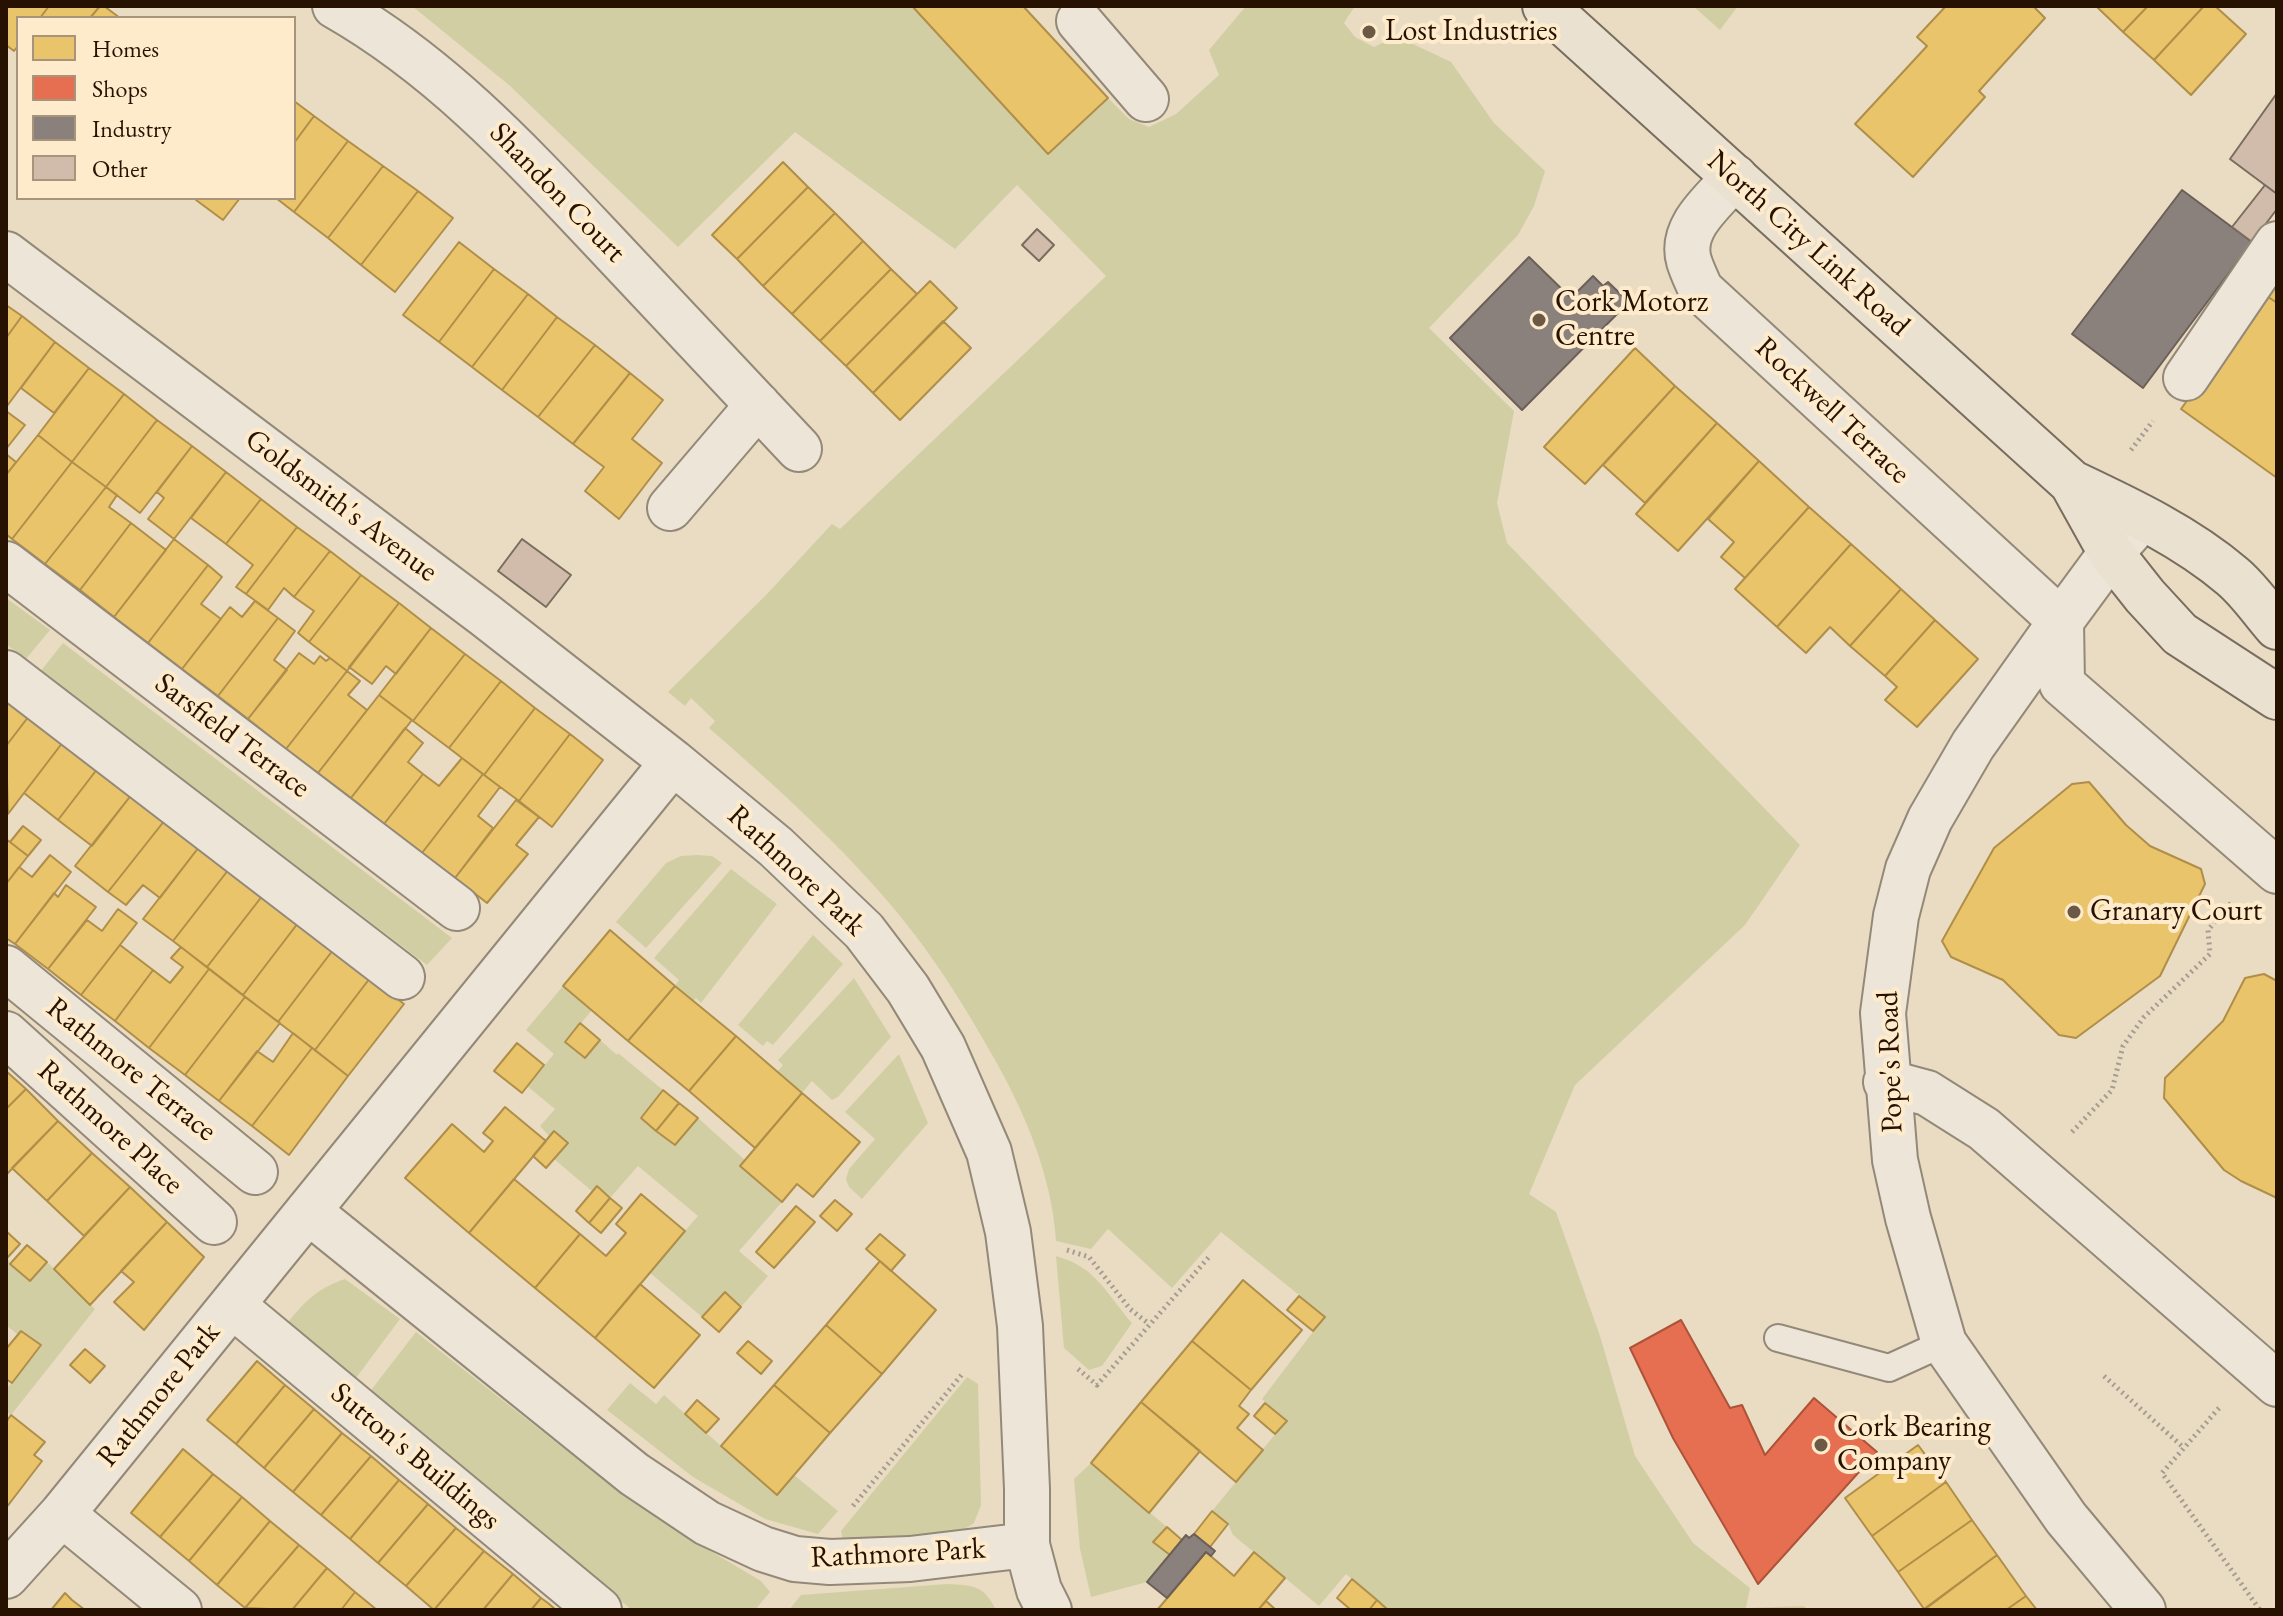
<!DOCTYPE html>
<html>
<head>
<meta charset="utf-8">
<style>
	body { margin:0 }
	#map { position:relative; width:2283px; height:1616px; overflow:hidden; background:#eadcc2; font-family:"EB Garamond",serif }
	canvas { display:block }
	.frame { position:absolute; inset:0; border:8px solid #271101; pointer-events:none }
	.legend { position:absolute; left:16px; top:16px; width:280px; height:184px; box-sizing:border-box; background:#fdebcc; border:2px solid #a7947b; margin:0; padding:10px 14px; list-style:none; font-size:24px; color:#271101 }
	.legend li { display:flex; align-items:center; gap:16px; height:40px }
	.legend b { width:40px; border:2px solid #a7947b }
</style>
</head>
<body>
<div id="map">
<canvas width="2283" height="1616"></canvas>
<div class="frame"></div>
<ul class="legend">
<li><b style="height:22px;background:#e9c46a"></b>Homes</li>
<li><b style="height:22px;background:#e76f51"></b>Shops</li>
<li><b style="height:22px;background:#8a817c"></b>Industry</li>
<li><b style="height:22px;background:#d1bcab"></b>Other</li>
</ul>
</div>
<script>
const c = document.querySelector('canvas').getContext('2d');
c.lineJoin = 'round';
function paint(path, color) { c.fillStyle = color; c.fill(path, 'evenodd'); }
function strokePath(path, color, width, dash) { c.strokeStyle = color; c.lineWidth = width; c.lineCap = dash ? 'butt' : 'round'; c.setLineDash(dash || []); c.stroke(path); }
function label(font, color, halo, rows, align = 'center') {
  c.font = font + ' "EB Garamond",serif'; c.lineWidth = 8; c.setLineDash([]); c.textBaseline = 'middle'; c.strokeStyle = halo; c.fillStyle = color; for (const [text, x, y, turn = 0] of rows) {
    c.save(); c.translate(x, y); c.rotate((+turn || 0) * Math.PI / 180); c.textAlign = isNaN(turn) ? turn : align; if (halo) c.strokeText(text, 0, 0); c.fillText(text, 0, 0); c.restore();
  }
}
paint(new Path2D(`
	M412,6H912L1048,155L1108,98L1129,119L1149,127L1176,114L1219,75L1209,50L1246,6H1355L1344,23L1355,37L1374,47L1396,36L1451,62L1494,123L1545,171L1534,206L1518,235L1429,328L1514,411L1497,503L1507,543L1800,845L1745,925L1575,1085L1529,1194L1556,1212L1600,1336L1635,1456L1693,1543L1750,1588L1746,1608L1804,1606L1808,1610H1388L1346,1574L1319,1606L1233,1535L1228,1524L1212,1511L1286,1421L1262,1399L1325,1316L1221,1232L1172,1288L1108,1229L1091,1249L1056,1241C1052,1175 1024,1110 991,1053C968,1012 943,972 915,935C856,858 782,792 709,728L715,721L691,698L685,706L668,692L766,595L832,524L840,529L1106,276L1017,185L955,249L795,132L678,247L509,85Z
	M1693,6H1738L1720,30Z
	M6,598L50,630L26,659L6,644Z
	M63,643L452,938L427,965L40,672Z
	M697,855L712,856L722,863L646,948L616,922L666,863L681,856Z
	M731,869L777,904L701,1003L696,998L693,1001L675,986L679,980L654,958Z
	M813,935L843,964L773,1045L767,1041L763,1046L738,1025Z
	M854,978L891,1037L838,1097L832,1100L812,1081L802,1093L777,1072L783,1065L778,1060Z
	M563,986L592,1010L565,1043L584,1058L600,1040L617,1055L618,1053L663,1090L642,1118L675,1145L698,1118L745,1160L740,1167L782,1202L739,1251L768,1276L741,1307L725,1293L702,1317L649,1272L698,1216L638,1166L610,1198L593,1192L554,1159L568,1143L554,1132L550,1137L540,1126L555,1109L527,1086L554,1054L526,1030Z
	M899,1054L928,1123L862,1199L849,1187L846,1179L849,1169L875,1139L845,1112Z
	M6,1254L10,1264L30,1281L47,1262L95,1309L11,1415L6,1411V1390L40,1345L21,1331L17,1334L6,1325Z
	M1056,1256C1096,1267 1106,1293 1132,1323L1102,1366L1089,1370L1064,1348Z
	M345,1279L400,1319L353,1382L285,1326C303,1303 317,1288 345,1279Z
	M416,1332L614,1488L680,1533L761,1581L770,1592L755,1610H632L368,1394Z
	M967,1377L978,1384L981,1505L974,1523L957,1534L844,1546L841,1531Z
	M630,1383L656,1404L664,1395L776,1495L794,1475L838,1511L818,1534L765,1519L693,1477L607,1410Z
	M1091,1463L1167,1527L1153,1542L1170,1555L1147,1582L1091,1597L1080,1549L1074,1479Z
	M947,1584C972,1585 984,1585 996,1610H789L801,1595Z`), '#d2cea4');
const homes = new Path2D(`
	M6,6H49L40,18H18V46L14,51L6,45Z
	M49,6H100L90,18H40Z
	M100,6H104L120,18H90Z
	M912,6H1023L1108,98L1048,154Z
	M1946,6H2033L2045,18L1979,91L1985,97L1913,177L1855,124L1927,46L1917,37Z
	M2096,6H2148L2123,32Z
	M2148,6H2204L2154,60L2123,32Z
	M2204,6H2215L2246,34L2191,95L2154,60Z
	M294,101L314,116L294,143Z
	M314,116L348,141L294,212L276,198H294V143Z
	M348,141L383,166L328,238L294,212Z
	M783,162L808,187L737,259L712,235Z
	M383,166L418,191L361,265L328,238Z
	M808,187L835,213L763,286L737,259Z
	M418,191L453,218L395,292L361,265Z
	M198,198H240L223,220L196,200Z
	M835,213L863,241L792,314L763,286Z
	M863,241L891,269L820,341L792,314Z
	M459,242L494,269L439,342L403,315Z
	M494,269L528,294L472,367L439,342Z
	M891,269L917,294L846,366L820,341Z
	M2277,277V303L2264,294Z
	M930,281L957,308L873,393L846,366Z
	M528,294L557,317L502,390L472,367Z
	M2264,294L2277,303V478L2181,409Z
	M6,305L22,316L6,338Z
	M22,316L55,342L7,406L6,338Z
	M557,317L595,345L538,417L502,390Z
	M943,321L971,348L900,420L873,393Z
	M55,342L89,368L54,413L21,388Z
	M595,345L630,373L573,444L538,417Z
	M1635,348L1675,386L1585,484L1544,447Z
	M89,368L124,394L72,462L38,435Z
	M630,373L663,400L632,439L662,463L619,519L585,491L604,467L573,444Z
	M1675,386L1717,423L1645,503L1603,465Z
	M124,394L157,420L106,487L72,462Z
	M6,411L25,425L6,449Z
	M157,420L192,446L140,513L106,487Z
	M1717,423L1759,461L1678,551L1636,514Z
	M38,435L72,462L12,539L6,534V475Z
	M192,446L226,472L174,539L148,519L164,498L157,492Z
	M6,454L16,462L6,475Z
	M1759,461L1809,507L1745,578L1721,557L1734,542L1708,519Z
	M72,462L106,487L45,564L12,539Z
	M226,472L261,499L226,544L191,518Z
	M106,487L117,495L109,507L131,523L80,590L45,564Z
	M261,499L297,527L246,594L236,587L253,565L226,544Z
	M1809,507L1851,544L1777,627L1735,589Z
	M131,523L166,550L114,617L80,590Z
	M297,527L330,551L294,597L284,588L268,610L246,594Z
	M174,539L208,565L148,643L114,617Z
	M1851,544L1901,589L1850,646L1830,627L1806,653L1777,627Z
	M330,551L361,575L309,642L298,633L314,611L294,597Z
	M208,565L222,577L201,604L221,619L182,669L148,643Z
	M361,575L399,603L347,671L309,642Z
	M1901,589L1935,620L1885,676L1850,646Z
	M255,601L278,618L218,696L182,669L230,607L242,617Z
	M399,603L431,628L396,674L386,666L372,684L349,667Z
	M278,618L295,631L274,660L287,670L248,719L218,696Z
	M1935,620L1978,659L1917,727L1885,700L1897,687L1885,676Z
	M431,628L465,654L413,721L379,695Z
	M299,653L314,664L320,656L326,661L330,658L347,671L286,749L248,719Z
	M465,654L501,681L449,748L413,721Z
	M347,671L360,681L348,695L367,710L318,773L286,749Z
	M501,681L535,708L484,775L449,748Z
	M379,695L412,720L351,798L318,773Z
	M6,698L29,716L6,746Z
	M535,708L570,734L519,801L484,775Z
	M29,716L63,742L8,814L6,746Z
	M405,728L423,743L408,762L423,774L384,824L351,798Z
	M570,734L603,760L552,827L519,801Z
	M63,742L98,768L58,820L24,793Z
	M462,758L483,774L422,853L384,824L423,774L439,786Z
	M98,768L132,794L92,846L58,820Z
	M483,774L500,787L478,816L493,828L455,878L422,853Z
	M2089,782L2126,825L2150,846L2201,869L2205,884L2160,976L2076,1038L2059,1035L2003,980L1951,957L1942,941L1994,848L2072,784Z
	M132,794L165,820L108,892L75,866Z
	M516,800L539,817L516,845L528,854L487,903L455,878Z
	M165,820L199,847L160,898L143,885L126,905L108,892Z
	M23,826L41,840L28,856L10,842Z
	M6,839L28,856L6,884Z
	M199,847L229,869L173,941L143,919Z
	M50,855L71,872L15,944L6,938V884L19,867L32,877Z
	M229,869L263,895L207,967L173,941Z
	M66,885L96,907L48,969L15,944L54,893L58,897Z
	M263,895L298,923L243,995L207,967Z
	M118,909L137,923L81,995L48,969L87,920L102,931Z
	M298,923L333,950L278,1022L243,995Z
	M610,930L675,986L628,1041L563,986Z
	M120,945L153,970L115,1021L81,995Z
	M181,947L209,969L149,1048L115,1021L153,970L170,983L183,967L171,958Z
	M333,950L370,978L315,1050L278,1022Z
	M209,969L245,997L185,1075L149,1048Z
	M2264,974L2277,981V1198L2241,1181L2224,1170L2164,1098L2165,1078L2223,1021L2245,978Z
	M370,978L404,1004L348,1076L315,1050Z
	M675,986L736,1036L689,1091L628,1041Z
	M245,997L280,1023L219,1101L185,1075Z
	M580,1023L600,1040L585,1058L565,1042Z
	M293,1033L312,1048L252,1126L219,1101L257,1051L273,1062Z
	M736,1036L802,1093L755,1148L689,1091Z
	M517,1043L544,1065L522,1093L494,1071Z
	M312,1048L348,1076L289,1155L252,1126Z
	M6,1071L26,1089L6,1109Z
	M26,1089L58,1121L6,1175V1109Z
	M663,1090L679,1103L656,1131L641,1118Z
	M802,1093L860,1142L813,1197L797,1184L782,1202L740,1166Z
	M679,1103L698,1118L675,1145L656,1131Z
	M505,1107L546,1141L469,1233L405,1178L452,1124L484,1152L493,1141L483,1133Z
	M58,1121L92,1153L47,1201L12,1168Z
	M554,1131L568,1143L546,1168L533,1156Z
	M92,1153L130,1187L84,1236L47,1201Z
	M514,1179L580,1234L535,1288L469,1233Z
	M597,1186L610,1198L589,1223L576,1211Z
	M130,1187L167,1222L90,1305L54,1269Z
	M641,1194L685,1231L595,1338L535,1288L580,1234L606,1256L626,1233L616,1224Z
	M610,1198L622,1208L601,1233L589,1223Z
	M835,1200L852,1214L837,1231L820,1216Z
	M796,1206L815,1222L774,1268L756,1252Z
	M167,1222L204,1257L144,1330L114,1302L134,1282L121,1271Z
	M6,1231L20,1244L8,1257L6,1254Z
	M880,1234L905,1255L891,1271L866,1249Z
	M27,1245L47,1262L30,1281L10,1264Z
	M880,1261L936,1310L882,1374L826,1325Z
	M1243,1280L1302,1330L1251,1390L1192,1341Z
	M640,1284L700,1335L654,1388L595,1338Z
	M725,1292L741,1307L719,1332L702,1317Z
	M1299,1296L1325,1317L1313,1331L1287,1310Z
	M826,1325L882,1374L830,1433L774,1385Z
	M21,1331L41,1345L12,1383L6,1379V1349Z
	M748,1341L772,1361L761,1374L737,1353Z
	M1192,1341L1251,1390L1239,1406L1249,1414L1237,1428L1263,1450L1236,1482L1141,1402Z
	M85,1349L105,1366L90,1383L70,1365Z
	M257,1361L285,1385L236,1444L207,1420Z
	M285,1385L314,1409L264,1468L236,1444Z
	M774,1385L830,1433L777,1495L721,1446Z
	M697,1400L719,1419L706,1433L685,1414Z
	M1141,1402L1200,1451L1149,1513L1091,1463Z
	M1265,1403L1287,1421L1275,1434L1254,1416Z
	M314,1409L342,1433L293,1492L264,1468Z
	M11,1415L45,1442L34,1455L42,1461L6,1508V1422Z
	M342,1433L371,1456L321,1515L293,1492Z
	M1918,1445L1946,1482L1872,1536L1845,1498Z
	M183,1449L213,1474L160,1537L131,1513Z
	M371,1456L399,1480L350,1539L321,1515Z
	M213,1474L242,1497L189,1561L160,1537Z
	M399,1480L428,1504L378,1563L350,1539Z
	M1946,1482L1972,1520L1898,1572L1872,1536Z
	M242,1497L270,1521L217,1585L189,1561Z
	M428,1504L456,1528L406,1586L378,1563Z
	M1212,1511L1228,1524L1210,1547L1194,1534Z
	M1972,1520L1997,1555L1924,1609L1898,1572Z
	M270,1521L299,1545L245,1608L217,1585Z
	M1167,1527L1182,1540L1170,1555L1153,1542Z
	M456,1528L484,1551L434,1610L406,1586Z
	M299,1545L327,1568L292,1610L245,1608Z
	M484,1551L513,1574L483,1610H434Z
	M1206,1552L1234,1576L1254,1552L1285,1578L1258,1610H1160L1158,1609Z
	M1997,1555L2026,1596L2006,1610H1924Z
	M327,1568L355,1592L341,1610H292Z
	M513,1574L541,1598L531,1610H483Z
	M1352,1579L1377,1600L1369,1610H1351L1337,1598Z
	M355,1592L377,1610H341Z
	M65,1593L72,1600L85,1610H51Z
	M2026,1596L2037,1610H2006Z
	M541,1598L548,1603L556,1610H531Z
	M1377,1600L1388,1610H1369Z
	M1266,1601L1276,1610H1258Z`);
paint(homes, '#e9c46a');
strokePath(homes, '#af8e4a', 2);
const shops = new Path2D(`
	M1681,1320L1730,1408L1742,1405L1765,1455L1814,1398L1877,1452L1758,1584L1673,1438L1630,1348Z`);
paint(shops, '#e76f51');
strokePath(shops, '#ad5339', 2);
const industry = new Path2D(`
	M2182,190L2252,242L2143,388L2072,334Z
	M1529,257L1571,298L1593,276L1603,286L1608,282L1629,302L1522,410L1450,338Z
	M1194,1534L1215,1551L1211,1556L1206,1552L1167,1598L1147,1582L1186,1535L1189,1538Z`);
paint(industry, '#8a817c');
strokePath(industry, '#6c5f57', 2);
const building = new Path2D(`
	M2277,93V194L2230,159Z
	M2265,185L2277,194V209L2252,242L2232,227Z
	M1037,229L1054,245L1039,261L1022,245Z
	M522,539L571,575L546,607L498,571Z`);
paint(building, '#d1bcab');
strokePath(building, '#786d5e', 2);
const service = new Path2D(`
	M1778,1338L1889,1368L1944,1343`);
const minor = new Path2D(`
	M335,6C437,64 516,148 595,232C663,305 732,377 799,449
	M1079,21L1146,99
	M1735,177C1715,200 1679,227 1689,261C1692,271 1697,281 1701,290L2061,621L2062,684L2277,871
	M6,254L485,615L673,762L776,847L864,931L908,989L943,1047L989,1152L1008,1232L1020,1326L1027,1489V1545L1039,1590L1049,1610
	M2186,378L2277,244
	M670,508L758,405
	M2135,526L2111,553L2061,621L1973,745L1930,819L1908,869L1896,916L1883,1013L1895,1160L1908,1218L1944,1343L2066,1518L2143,1610
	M6,564L457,908
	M6,673L402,977
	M6,968L255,1172
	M6,1034L214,1222
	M1886,1082L1927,1093L1984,1129L2277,1384
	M308,1211L634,1474L707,1523L763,1549L795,1559L830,1562L910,1559L1027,1545
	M232,1305L599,1610
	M62,1514L179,1610
	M6,1576L62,1514L673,762`);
const trunk = new Path2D(`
	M1545,6L2072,483C2127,509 2185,536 2232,576C2249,590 2262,610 2277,627
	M2072,483L2111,553L2145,596L2180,634L2277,697`);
strokePath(service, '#948978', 30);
strokePath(minor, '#948978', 48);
strokePath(trunk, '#786d5e', 48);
strokePath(new Path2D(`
	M2131,450L2153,421
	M2072,1132L2112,1090L2123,1046L2144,1017L2210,954L2208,930L2231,903
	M1067,1250L1089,1257L1130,1309L1149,1324
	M1078,1369L1097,1385L1209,1257
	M2104,1376L2184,1448
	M2219,1408L2162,1473L2260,1610
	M853,1506L964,1372`), '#a59d92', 5, [2, 4]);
strokePath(service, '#ede5d8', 26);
strokePath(minor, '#ede5d8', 44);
strokePath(trunk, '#eae1d1', 44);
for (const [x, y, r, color] of [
	[1369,32,8,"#6b5845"],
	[1539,320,8,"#6b5845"],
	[2074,912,8,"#6b5845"],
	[1821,1445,8,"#6b5845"]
]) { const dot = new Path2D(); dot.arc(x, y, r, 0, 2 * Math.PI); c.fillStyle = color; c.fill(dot); strokePath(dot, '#fdebcc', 3); }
label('30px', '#271101', '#fdebcc', [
	["Lost Industries",1385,32],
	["Cork Motorz",1555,303],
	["Centre",1555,337],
	["Granary Court",2090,912],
	["Cork Bearing",1837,1428],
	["Company",1837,1462]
], 'left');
label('30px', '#271101', '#fdebcc', [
	["Shandon Court",557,193,46],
	["North City Link Road",1808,244,42],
	["Rockwell Terrace",1832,411,43],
	["Goldsmith's Avenue",341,506,37],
	["Sarsfield Terrace",232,736,37],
	["Rathmore Park",796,871,43],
	["Pope's Road",1891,1062,-92],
	["Rathmore Terrace",131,1070,39],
	["Rathmore Place",110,1128,42],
	["Rathmore Park",159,1395,-51],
	["Sutton's Buildings",415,1457,40],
	["Rathmore Park",898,1554,-3]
]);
</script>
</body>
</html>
